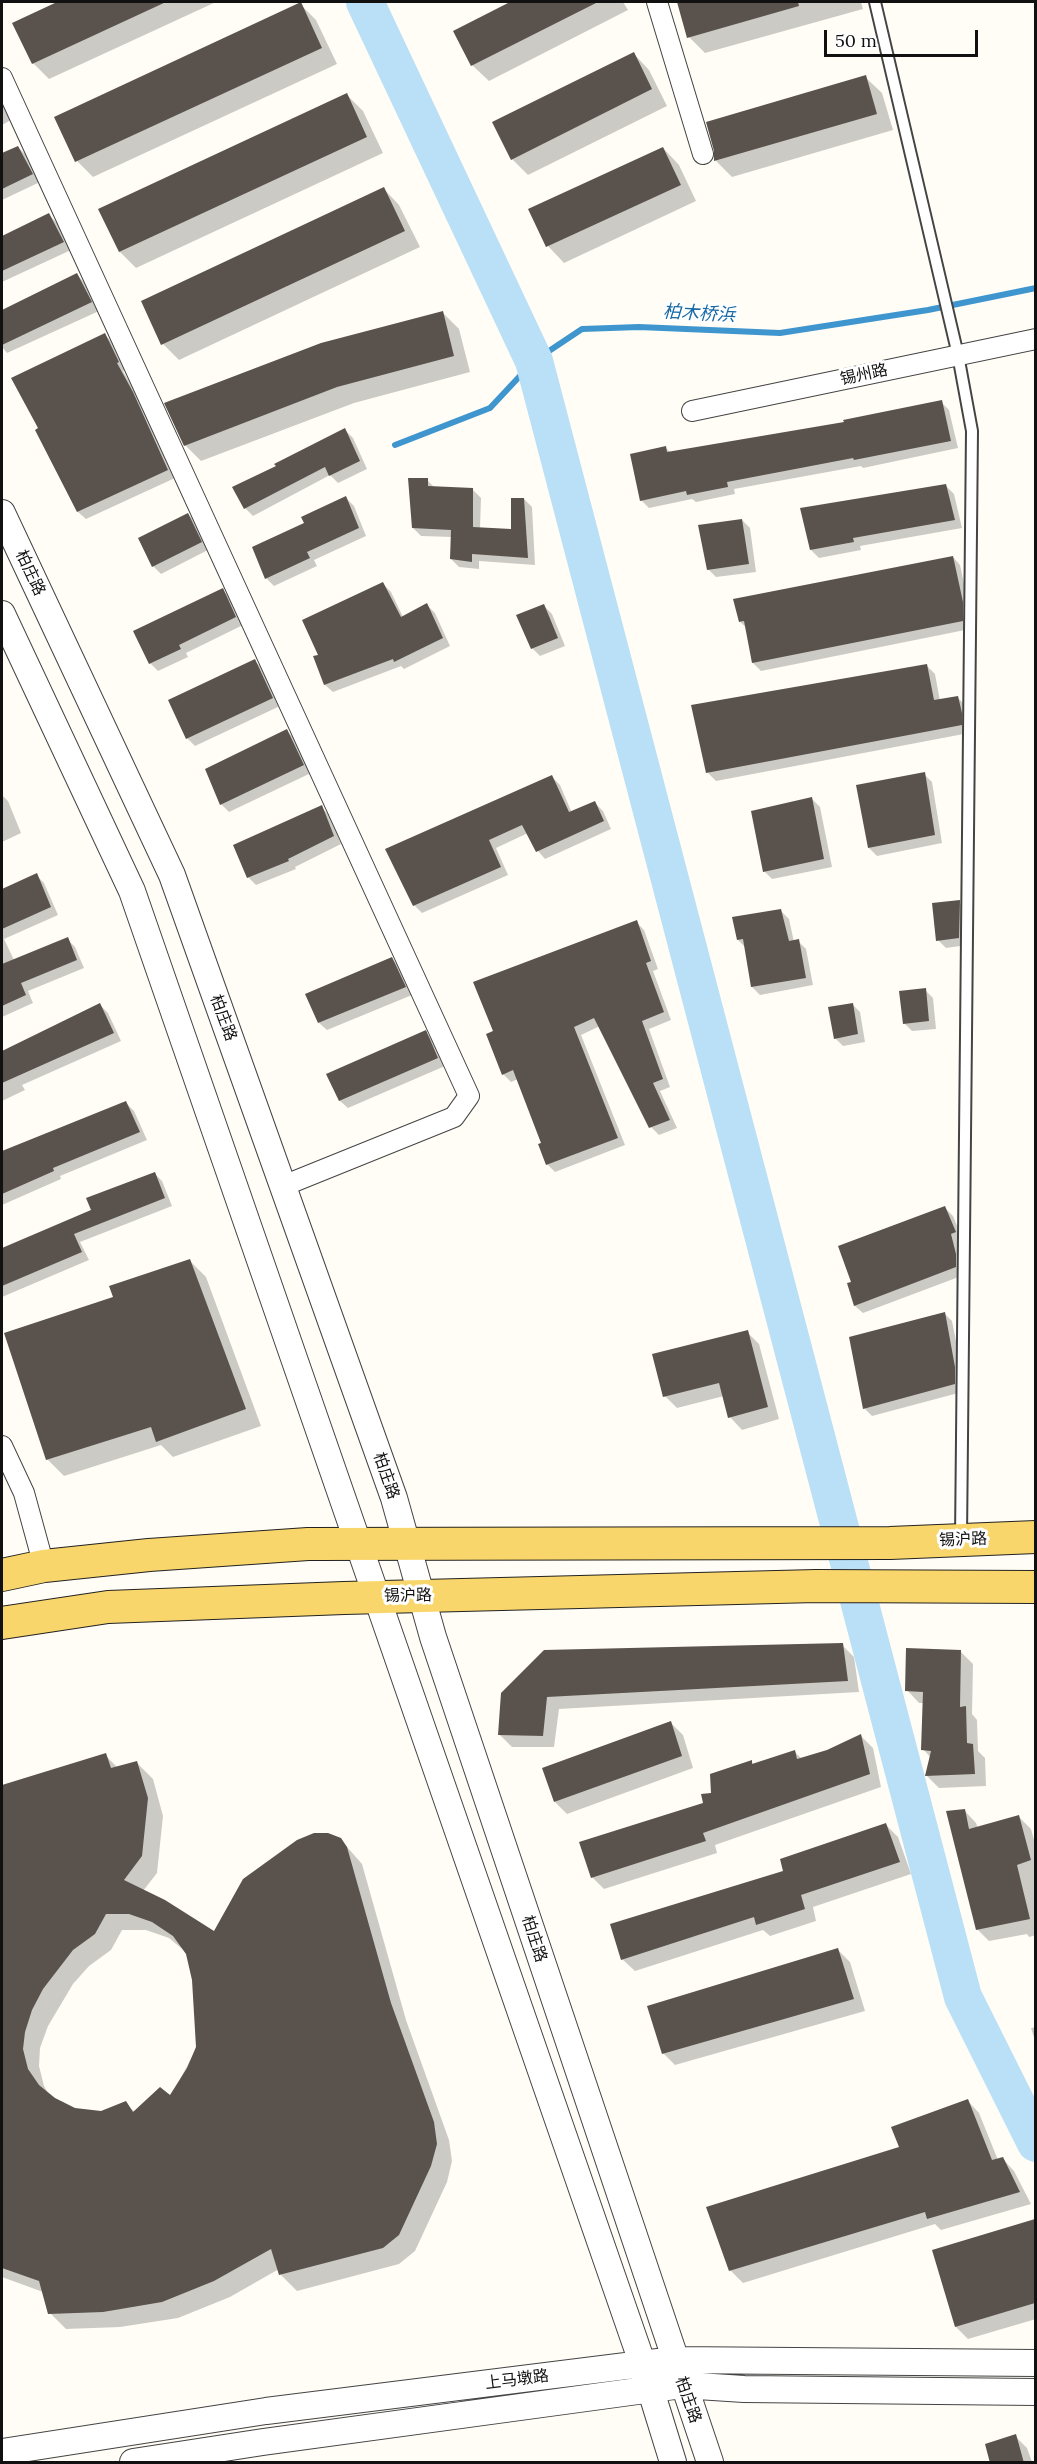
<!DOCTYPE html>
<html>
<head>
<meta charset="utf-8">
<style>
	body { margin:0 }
	#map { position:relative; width:1037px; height:2464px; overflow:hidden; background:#fffdf5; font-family:Lora,serif }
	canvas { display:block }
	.frame { position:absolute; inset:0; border:3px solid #111; pointer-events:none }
	.scale { position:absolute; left:824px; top:30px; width:154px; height:27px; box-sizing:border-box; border:3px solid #111; border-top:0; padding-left:8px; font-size:18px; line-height:21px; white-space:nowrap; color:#111; -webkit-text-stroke:4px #fff; paint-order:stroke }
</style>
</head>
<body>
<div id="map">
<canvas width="1037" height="2464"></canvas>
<div class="frame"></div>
<div class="scale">50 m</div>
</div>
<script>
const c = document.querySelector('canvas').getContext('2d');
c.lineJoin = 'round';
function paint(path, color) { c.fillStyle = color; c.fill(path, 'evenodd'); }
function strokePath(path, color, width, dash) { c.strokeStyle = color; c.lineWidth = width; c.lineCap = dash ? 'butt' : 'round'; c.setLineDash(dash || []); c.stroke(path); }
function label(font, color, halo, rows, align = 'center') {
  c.font = font + ' Lora,"Noto Sans SC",serif'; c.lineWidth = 6; c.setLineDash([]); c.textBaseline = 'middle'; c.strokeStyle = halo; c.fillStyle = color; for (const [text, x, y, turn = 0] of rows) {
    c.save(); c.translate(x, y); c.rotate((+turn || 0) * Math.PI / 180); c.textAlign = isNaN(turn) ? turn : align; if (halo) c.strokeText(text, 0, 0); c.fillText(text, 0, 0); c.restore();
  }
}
paint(new Path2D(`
	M61,2H216L49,79L33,63L14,23Z
	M513,2H623L628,10L489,81L472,65L455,31Z
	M683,2H861L863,9L705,53L689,37L679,3Z
	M300,4L316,20L337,64L93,177L77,161L56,118Z
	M633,53L649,70L667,106L528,175L512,159Z
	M865,77L882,93L893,130L732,177L716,161V150Z
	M347,95L363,111L383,153L136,268L120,252L100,210Z
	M2,102L11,120L2,125Z
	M18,147L26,155L40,182L2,200V155Z
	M663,148L679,165L696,201L564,263L548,246L530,210Z
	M383,188L399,205L420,247L179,360L163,344L143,302Z
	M49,215L57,223L71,250L2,282V238Z
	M77,275L85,283L99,311L7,353L2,347V312Z
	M443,313L459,329L470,372L354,403L201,461L185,445Z
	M105,335L113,343L126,370L123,371L141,402L175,478L86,519L78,512Z
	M941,402L949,410L958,448L863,468L861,466L734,489L735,494L696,502L692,499L649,508L641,500L665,447L671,453L846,423Z
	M345,430L353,438L367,469L338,483L330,475L253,516L245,508L278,467Z
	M427,480L434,487L473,490L481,498L480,529L513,530L524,499L532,507L535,565L479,561V569L459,567L451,559L452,537L421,536L413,528Z
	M946,486L954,494L962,528L860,546L861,550L819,558L811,550Z
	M346,498L354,506L366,536L314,560L317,566L274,586L266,578L306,524Z
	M188,514L196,522L208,550L161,574L153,566Z
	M742,520L750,528L756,572L716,577L708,569Z
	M953,557L960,565L970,611V629L761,671L753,663L747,628L740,622Z
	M383,584L391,592L403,617L427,605L435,613L450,646L404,669L401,666L333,692L325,685L320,655Z
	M222,590L230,597L243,625L186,653L188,657L158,671L150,663Z
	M544,606L552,614L565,646L540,656L532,648Z
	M255,661L263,669L280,706L195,746L187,738Z
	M927,666L935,674L940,701L957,697L965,705L969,733L716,781L708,773Z
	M287,731L295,739L311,773L229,812L221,804Z
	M924,774L932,782L942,843L877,856L869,848Z
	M552,777L560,785L572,813L595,803L603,811L611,829L545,859L538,851L528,833L496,848L508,875L422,913L414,905Z
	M2,795L8,801L21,833L2,842Z
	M812,799L820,807L832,867L772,879L764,871Z
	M321,807L329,815L341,844L295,867L296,869L256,885L248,877Z
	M36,875L44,883L58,915L4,939L14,960L67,939L75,947L84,968L28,991L33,1003L2,1017V891Z
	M959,902L967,910V945L946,948L938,940Z
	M781,911L789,919L794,942L798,941L806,949L813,985L760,995L752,987L745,947L738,940Z
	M636,922L644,930L658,969L653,971L671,1020L649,1029L670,1087L660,1091L677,1128L659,1135L651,1127L600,1026L581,1035L625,1145L555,1172L547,1164L543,1144L518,1079L511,1082L503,1074Z
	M392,959L400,967L412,995L327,1030L319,1023Z
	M925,990L933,998L936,1029L912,1031L904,1023Z
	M852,1004L860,1012L865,1042L843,1046L835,1038Z
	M100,1005L108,1013L121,1041L22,1085L25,1090L2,1101V1052Z
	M425,1032L433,1040L445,1066L348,1108L340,1101L328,1074Z
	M126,1103L134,1111L147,1140L60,1176L61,1179L2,1205V1153Z
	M154,1173L162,1181L172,1206L80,1242L89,1260L2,1297V1250L93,1210Z
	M945,1208L953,1216L963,1240L958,1242L964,1263V1275L863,1313L855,1306L849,1284Z
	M190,1261L206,1277L261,1426L173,1457L161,1445L64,1476L47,1459L115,1298Z
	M944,1313L952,1321L963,1376L962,1392L872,1416L864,1408Z
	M747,1332L759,1344L779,1419L742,1430L730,1417L724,1396L677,1408L665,1396Z
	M842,1645L854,1657L859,1692L559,1709L554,1747H512L499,1734L503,1694Z
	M961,1652L973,1664L972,1714L977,1720L978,1751L985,1758L986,1786L939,1788L927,1776L931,1758L923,1749L924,1703H919L907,1690Z
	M671,1723L683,1735L693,1768L567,1814L555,1802Z
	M861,1736L873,1748L881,1787L715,1845L717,1853L604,1889L592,1877L704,1804L752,1762L754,1765L795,1752L802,1759L828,1751Z
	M105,1755L118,1768L137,1763L153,1779L163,1816L157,1873L143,1891L215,1933L340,1839L362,1864L406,2020L449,2140L452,2161L447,2182L415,2251L399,2264L297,2291L281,2275L279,2269L230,2297L178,2318L120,2327L66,2329L50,2313L43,2292L2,2277V1788ZM122,1930H146L169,1938L187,1953L193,1980L197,2047L171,2097L135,2112L125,2103L102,2112L75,2109L49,2095L44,2086L39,2066L40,2048L48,2026L73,1984L89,1966L111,1950Z
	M964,1810L976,1823L978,1828L1019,1817L1031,1829L1036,1847V1935L1029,1937L1027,1934L989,1941L977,1929Z
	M886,1825L898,1837L911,1874L813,1907L816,1921L770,1936L763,1930L635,1971L622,1959L785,1872Z
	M838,1950L850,1962L865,2011L675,2065L663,2053Z
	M1036,2027V2044L1031,2028Z
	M967,2100L979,2113L998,2160L1002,2158L1014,2171L1031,2204L941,2230L935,2224L743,2283L731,2271L708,2208L901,2148Z
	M1032,2221L1036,2224V2319L968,2339L956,2327Z
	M1015,2436L1027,2448L1032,2462H992Z`), '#0003');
strokePath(new Path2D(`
	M395,445L490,408L534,361L582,329L639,327L780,333L928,310L1036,288`), '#3f96cf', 6);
strokePath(new Path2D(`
	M365,2L534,361L963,1997L1036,2143`), '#b9e0f7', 38);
paint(new Path2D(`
	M57,2H166L32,64L12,23Z
	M301,2L322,48L75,162L54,117Z
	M510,2H598L471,66L453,31Z
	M677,2H798L799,6L687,38Z
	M634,52L652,89L511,160L492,122Z
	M866,75L877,114L714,161V151L706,122Z
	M347,93L367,137L119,252L98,209Z
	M18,146L33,174L2,189V153Z
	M663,147L681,185L546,247L528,209Z
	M384,187L405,231L161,345L141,301Z
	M49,213L64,242L2,271V236Z
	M77,273L92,302L2,345V310Z
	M443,311L454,356L337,387L184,446L164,403L321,343Z
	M105,333L119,362L117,363L133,392L168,470L77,512L35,430L38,428L11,378Z
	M942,400L951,441L854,460L853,458L727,482L728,487L687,495L686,491L640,501L630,454L666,446L667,452L844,422L843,420Z
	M345,428L360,461L329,476L325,467L244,509L232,487L276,466L274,464Z
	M408,478H428V486L473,488V527L511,529V498H524L528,558L472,554V562L450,559L451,530L412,528Z
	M946,484L955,520L853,538L854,542L810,550L800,508Z
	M346,496L359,528L307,552L310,558L265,579L252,547L304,523L301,517Z
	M188,513L202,542L152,567L138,538Z
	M742,519L749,564L707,570L698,525Z
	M953,556L963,602V621L752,663L744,621L739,622L733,599Z
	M383,582L401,617L427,603L443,638L394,662L393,659L324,685L313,656L318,655L302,620Z
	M223,588L236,617L179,645L181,649L149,664L133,631Z
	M544,604L558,638L531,649L516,615Z
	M255,659L273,698L186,739L168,700Z
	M927,664L934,700L958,696L962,713V725L706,773L691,705Z
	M287,729L304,765L220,805L205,769Z
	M925,772L935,835L868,848L856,785Z
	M552,775L569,812L595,801L604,821L536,852L522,825L489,840L501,867L413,906L385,849Z
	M812,797L824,859L763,872L751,811Z
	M322,805L334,836L288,859L289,861L247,878L233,845Z
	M37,873L51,907L2,929V889Z
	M960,900L959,938L936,941L932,903Z
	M781,909L789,941L799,939L806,978L751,987L743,939L737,940L732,917Z
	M637,920L651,961L646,963L664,1012L642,1021L663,1079L653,1083L670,1120L649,1128L594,1018L574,1027L618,1138L546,1165L538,1144L541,1143L513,1070L502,1075L486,1034L493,1031L473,982Z
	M68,937L77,960L21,983L26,995L2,1006V964Z
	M392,957L406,987L318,1023L305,994Z
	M926,988L929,1021L903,1024L899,991Z
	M100,1003L114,1033L2,1083V1051Z
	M853,1003L858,1034L834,1039L828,1007Z
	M426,1030L438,1058L339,1101L326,1074Z
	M126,1101L140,1132L53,1168L54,1171L2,1194V1151Z
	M155,1172L165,1198L74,1234L82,1252L2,1286V1248L91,1210L86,1198Z
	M945,1206L956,1232L951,1234L956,1254V1267L854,1306L847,1283L851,1282L838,1246Z
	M190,1259L246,1409L156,1442L151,1427L46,1460L4,1333L113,1297L109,1286Z
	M945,1312L955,1367V1384L863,1409L849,1337Z
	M748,1330L768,1407L728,1418L719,1383L663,1397L652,1354Z
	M843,1643L848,1681L547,1697L543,1736L498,1735L501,1693L544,1650Z
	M906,1648L961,1650L960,1707L966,1706L967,1743L973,1744L975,1774L925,1776L931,1751L921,1750L923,1692L905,1691Z
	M671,1721L682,1756L554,1802L542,1768Z
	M861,1734L870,1774L703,1833L706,1841L591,1878L579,1842L703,1803L701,1794L711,1793L710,1774L752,1760V1764L795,1750L797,1759L827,1750Z
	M106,1753L111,1768L137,1761L148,1798L142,1856L124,1880L165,1900L214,1931L243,1879L297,1840L314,1833H328L341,1838L347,1847L391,2003L434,2122L437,2144L431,2166L399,2235L383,2248L279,2275L271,2249L214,2281L162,2302L103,2312L48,2314L39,2281L2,2268V1785ZM106,1914H129L152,1922L173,1936L186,1954L192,1980L196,2047L187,2068L170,2095L160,2087L133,2112L126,2101L101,2111L75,2108L55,2098L39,2085L28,2069L23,2049L25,2032L32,2010L43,1989L73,1950L95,1934Z
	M965,1809L969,1829L1019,1815L1031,1860L1017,1865L1030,1919L976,1930L946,1811Z
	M886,1823L900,1862L801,1895L805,1909L756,1925L754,1917L621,1960L610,1924L783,1871L780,1859Z
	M838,1948L854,1999L662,2054L647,2006Z
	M968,2099L992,2160L1003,2157L1020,2192L927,2219L925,2212L729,2271L706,2207L899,2147L891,2127Z
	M1035,2219V2303L955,2327L932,2250Z
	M1016,2434L1024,2463H990L985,2444Z`), '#5a524d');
const service = new Path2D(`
	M875,2L958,355L972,431L961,1538`);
const minor = new Path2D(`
	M657,2L703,154
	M2,78L469,1096L454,1117L283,1186
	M692,411L1036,339
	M2,1446L24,1493L44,1566`);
const tertiary = new Path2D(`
	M2,513L172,875L394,1498L433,1637L710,2462
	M2,614L132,891L643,2365L673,2462
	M2,2452L266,2411L674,2360L1036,2363
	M133,2462L263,2442L682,2385L744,2389L1036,2392`);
const primary = new Path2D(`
	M2,1575L44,1566L149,1555L308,1544L890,1543L1036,1537
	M2,1623L108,1607L344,1598L816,1586L1036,1587`);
strokePath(service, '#444', 14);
strokePath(minor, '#444', 22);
strokePath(tertiary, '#444', 28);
strokePath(primary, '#222', 34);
strokePath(service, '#fff', 10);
strokePath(minor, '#fff', 20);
strokePath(tertiary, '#fff', 26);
strokePath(primary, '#f9d66b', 32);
label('16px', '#111', '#fff', [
	["锡州路",864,375,-12],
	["柏庄路",30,573,65],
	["柏庄路",223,1018,70],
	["柏庄路",386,1476,71],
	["锡沪路",963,1540,-2],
	["锡沪路",408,1596,-1],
	["柏庄路",534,1939,72],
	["上马墩路",517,2380,-7],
	["柏庄路",688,2400,71]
]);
label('italic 18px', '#1768a6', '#fff', [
	["柏木桥浜",699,314,3]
]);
</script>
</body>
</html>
